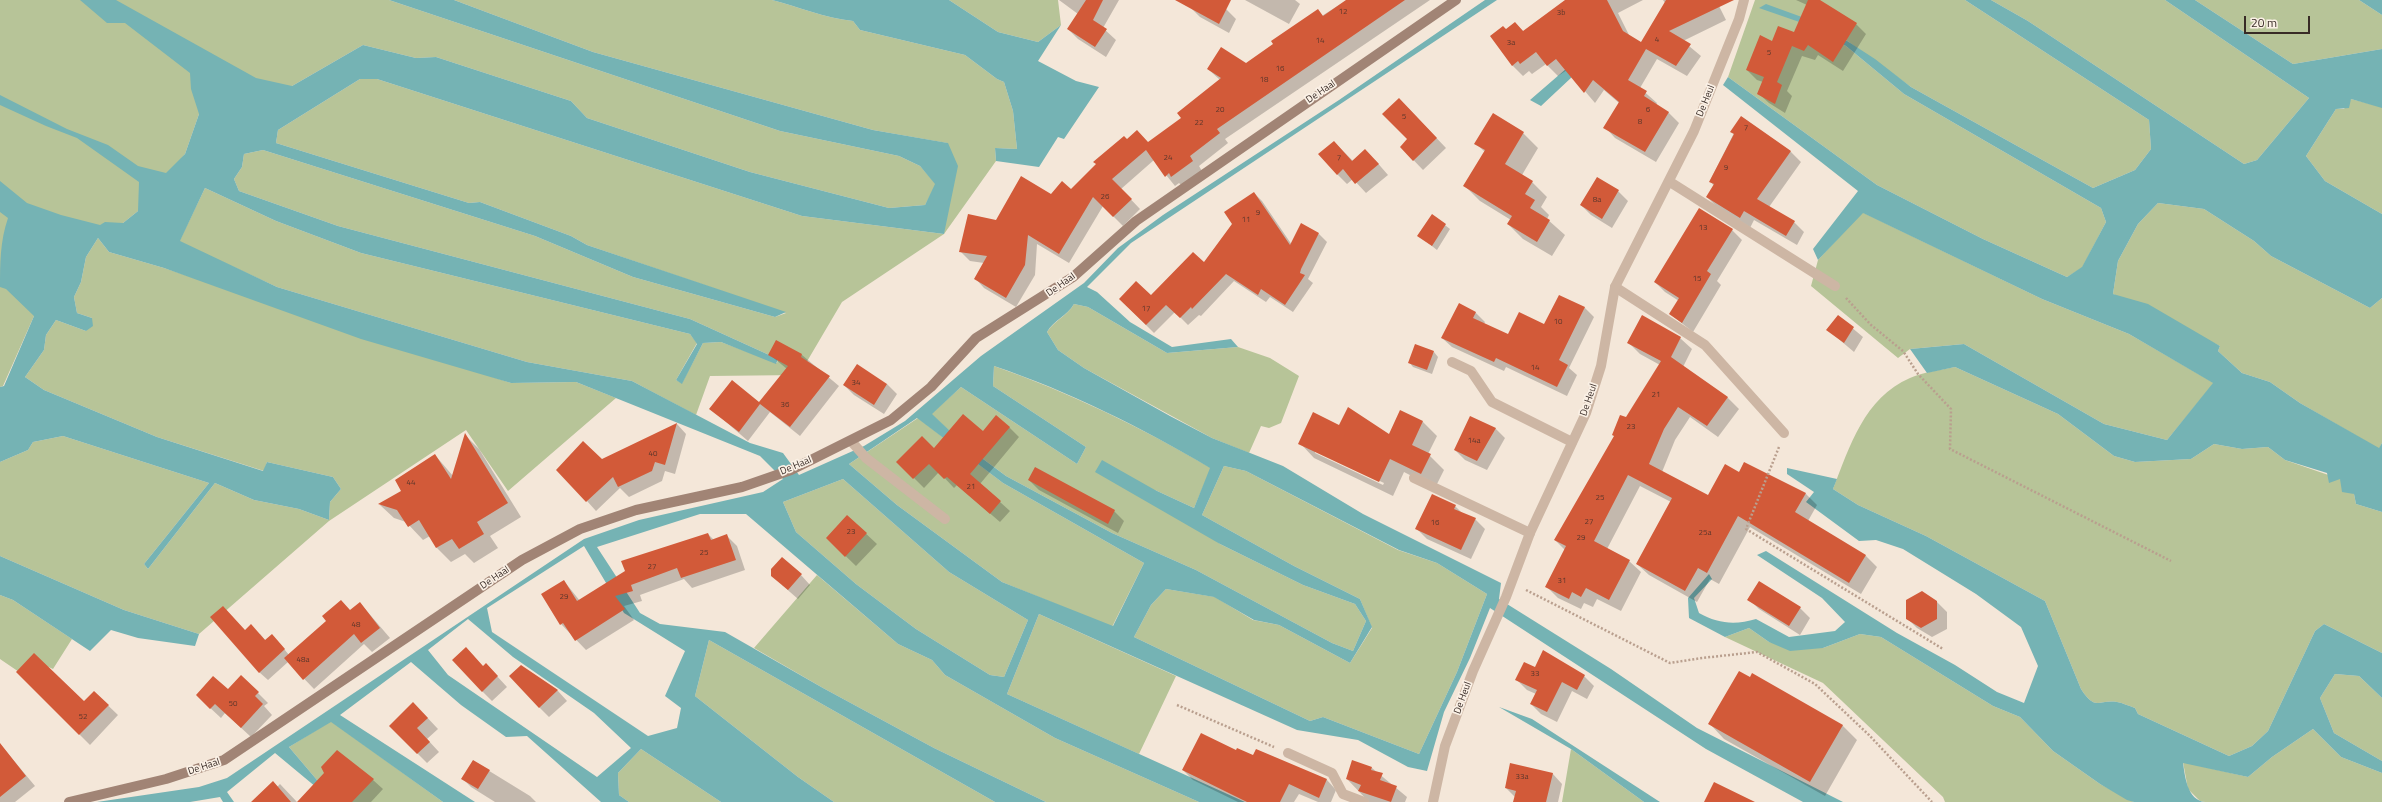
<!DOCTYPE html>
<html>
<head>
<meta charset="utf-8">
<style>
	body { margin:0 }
	#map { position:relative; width:2382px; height:802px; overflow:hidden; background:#f4e7d9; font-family:"Titillium Web",sans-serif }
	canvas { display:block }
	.scale { position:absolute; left:2244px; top:16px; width:66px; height:18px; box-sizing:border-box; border:2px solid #382b26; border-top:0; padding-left:5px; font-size:12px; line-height:14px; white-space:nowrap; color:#382b26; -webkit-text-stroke:3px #fbf1e6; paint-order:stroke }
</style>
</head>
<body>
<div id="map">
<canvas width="2382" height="802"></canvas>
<div class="scale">20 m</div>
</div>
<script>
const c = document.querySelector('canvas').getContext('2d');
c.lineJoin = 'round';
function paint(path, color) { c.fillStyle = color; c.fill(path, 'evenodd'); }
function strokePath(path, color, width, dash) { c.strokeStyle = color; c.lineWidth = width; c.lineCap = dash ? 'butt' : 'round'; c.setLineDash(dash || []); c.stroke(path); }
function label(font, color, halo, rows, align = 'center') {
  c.font = font + ' "Titillium Web",sans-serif'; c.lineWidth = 3.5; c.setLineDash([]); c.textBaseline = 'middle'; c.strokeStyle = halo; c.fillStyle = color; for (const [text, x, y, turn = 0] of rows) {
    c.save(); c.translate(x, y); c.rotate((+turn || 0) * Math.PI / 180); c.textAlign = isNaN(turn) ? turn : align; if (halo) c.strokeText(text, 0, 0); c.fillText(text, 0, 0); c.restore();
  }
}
paint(new Path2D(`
	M0,0H389L780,131L899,156L920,166L936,184L925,205L889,208L750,172L587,118L571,101L436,57L416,58L363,45L292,86L199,114L185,154L138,211L123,223L100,225L34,316L3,386L0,387Z
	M454,0H772C799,7 825,18 853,21L860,30L965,55L997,79L1004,82L1013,111L1017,149L995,148L996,161L944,234L842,302L799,375L710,376L696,415L632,381L527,362L277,287L179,242L205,188L276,221L361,253L690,334L697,343L676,380L682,383L703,343L721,342L777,363L778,359L690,319L338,226L239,191L234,179L242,167L244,154L263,150L535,236L633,277L775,317L786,313L587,245L571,236L480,202L469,203L276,143L278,130L360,79H377L802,216L944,234L947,143L873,130L593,52Z
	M949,0H1058L1061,25L1038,42L998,32Z
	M1755,0H1965L2149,120L2151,149L2135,170L2093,188L1911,87L1846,40L1808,25L1846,46L1904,94L2101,208L2106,222L2082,268L2067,277L1983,239L1877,185L1728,77Z
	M1991,0H2165L2309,98L2257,160L2244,164L2028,21Z
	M2195,0H2359L2382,15V49L2293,64Z
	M2351,99L2382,107V214L2325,181L2306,156L2336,109H2344Z
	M2158,203L2204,209L2254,241L2271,256L2370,308L2382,298V443L2379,449L2300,403L2270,382L2242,373L2218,351L2220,346L2113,294L2118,261L2138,224Z
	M1862,212L2042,299L2129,334L2214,383L2167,440L2104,424L1964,344L1910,349L1898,358L1811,286L1818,260Z
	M98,238L109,252L164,268L511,383L576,382L616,398L508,491L466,430L329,521L199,634L124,610L0,556V462L28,450L33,442L63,436L209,483L144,564L148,569L215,483L254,500L299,509L329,520L330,502L341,489L333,477L267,462L264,471L157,437L44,390L25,377L44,350L46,335L56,320L86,331L92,318L77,313L74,297L81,282L86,257Z
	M1074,304L1088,307L1167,353L1238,347L1270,358L1299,376L1281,423L1269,428L1261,426L1249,453L1212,438L1084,368L1058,350L1047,332C1055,320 1067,316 1074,304Z
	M994,366C1069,392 1142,428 1211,468L1194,508L1155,490L1220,544L1303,585L1355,604L1366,621L1353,651L1332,643L1196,570L1112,533L1006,476L967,447L931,414L961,387L1077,464L1086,447L993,386Z
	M1955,367L2058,414L2114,456L2135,462L2191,459L2214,444L2242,449L2268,447L2285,460L2340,479L2354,494L2356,504L2382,512V653L2324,624L2315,631L2268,731L2252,746L2229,756L2138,714L2135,708C2129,706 2123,703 2117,702C2098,699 2096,712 2081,689L2045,601L1926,536L1858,505L1833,489C1850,446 1864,398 1910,378C1923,372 1940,370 1955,367Z
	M918,418L1003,483L1144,563L1112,627L1002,582L897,505L849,464Z
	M1224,466L1246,471L1398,550L1437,563L1487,594L1457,672L1419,754L1323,717L1310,721L1134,637L1151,605L1166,589L1215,597L1253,620L1279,625L1350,663L1372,628L1360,599L1294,566L1202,515Z
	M843,479L949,572L1028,620L1004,677L990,675L916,629L856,584L796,532L783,502Z
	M817,575L898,644L932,660L945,675L1055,738L1199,802H1046L934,748L823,688L754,648Z
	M0,595L13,600L72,639L53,669L33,660L22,674L0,659Z
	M1039,614L1176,676L1139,754L1007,694Z
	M1749,628L1769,642L1823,648L1860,634L1881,637L1993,706L2020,717L2053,751L2100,784L2134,802H1945L1943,797L1823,683L1725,637Z
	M709,640L995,802H834L798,777L695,696Z
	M2335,674L2359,676L2382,698V761L2334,733L2320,698Z
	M331,721L443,802H349L317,780L289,747Z
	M2313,729L2341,757L2382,773V802H2205L2200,801L2188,789L2183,762L2248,777L2272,757Z
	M641,749L721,802H629L619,795L618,773Z
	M1571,749L1644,802H1562Z`), '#b7c498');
paint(new Path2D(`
	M80,0H116L256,78L292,86L363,45L416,58L436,57L571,101L587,118L750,172L889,208L925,205L935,184L920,166L899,156L780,131L389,0H454L593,52L873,130L948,143L958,166L944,234L802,216L377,79H360L278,130L276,143L469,203L480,202L571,236L587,245L786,312L775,317L633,277L535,236L263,150L244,154L242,167L234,179L239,191L338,226L690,319L778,359L776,364L721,342L703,343L682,384L676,380L697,344L690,334L361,253L276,221L205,188L180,241L277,287L527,362L632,381L750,443L783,453L799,475L864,446L905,421L981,356L1084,283L1118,248L1163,215L1339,100L1485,0H1497L1131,243L1087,287L1097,292L1130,322L1172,347L1231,339L1238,347L1167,353L1088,307L1074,304C1067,316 1054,320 1047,332L1058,350L1084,368L1170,416L1212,438L1283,466L1363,514L1501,583L1499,599L1611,669L1697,728L1843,802H1803L1706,749L1490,608L1470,658L1444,712L1427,771L1408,767L1358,740L1297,730L1039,614L1007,694L1245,802H1199L1055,738L945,675L932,660L898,644L746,514H700L597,547L640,613L660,624L725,632L823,688L934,748L1046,802H995L709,640L695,696L798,777L834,802H721L641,749L618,773L619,795L629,802H601L527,736L506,737L461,705L411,662L340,715L475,802H443L331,722L289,747L317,780L349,802H334L275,753L227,792L234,802H223L220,797L190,802H97L199,787L227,778L584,539L639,520L763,492L783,479L760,456L576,382L511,383L361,339L164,268L109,252L98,238L86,257L81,282L74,297L77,313L92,318L93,326L86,331L56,320L46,335L44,350L25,377L44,390L157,437L263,471L267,462L333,477L341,489L330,502L329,520L299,509L254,500L215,483L148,569L144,564L209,483L63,436L33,442L28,450L0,462V387L4,386L34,316L6,289L0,287C0,264 0,241 8,218L0,212V181L27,203L61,215L100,225L105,222L123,223L138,211L139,182L77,138L46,126L0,105V95L67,129L108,145L138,166L166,173L185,154L199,114L191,89L190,73L125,23H107ZM994,366C1068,391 1143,428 1210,468L1194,508L1155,490L1102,460L1095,472L1220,544L1303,585L1355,604L1366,621L1353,651L1332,643L1196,570L1112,533L1006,476L967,447L932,414L961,387L1077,464L1086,447L993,386ZM917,418L1003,483L1144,563L1113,626L1002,582L897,505L849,464ZM1224,466L1246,471L1399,550L1437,563L1487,594L1457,672L1419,754L1323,717L1310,721L1134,637L1151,605L1166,589L1214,597L1254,620L1279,625L1350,663L1372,627L1360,599L1294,566L1202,515ZM843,479L949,572L1028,620L1004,677L990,675L916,629L856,584L796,532L783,502ZM584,546L624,613L685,651L665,696L681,708L677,728L648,736L492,632L487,608ZM468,619L513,657L594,713L631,748L597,777L448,675L428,650Z
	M772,0H949L998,32L1038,42L1061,25L1038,61L1076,81L1099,87L1064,139L1058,137L1039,167L996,161L995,148L1017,149L1013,111L1004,82L997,79L965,55L860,30L853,21C825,18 799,7 772,0Z
	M1965,0H1991L2028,21L2244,164L2257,160L2309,98L2165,0H2195L2293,64L2382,49V108L2351,99L2349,108L2336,109L2306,156L2325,181L2382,214V298L2370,308L2271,256L2254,241L2204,209L2158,203L2138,224L2118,261L2113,294L2148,304L2220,346L2218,351L2242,373L2270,382L2300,403L2379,448L2382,443V512L2356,504L2354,494L2342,492L2340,479L2329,483L2327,473L2285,460L2268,447L2242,449L2214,444L2191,459L2135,462L2114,456L2058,414L1955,367L1927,373L1910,349L1964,344L2104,424L2167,440L2213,383L2129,334L2042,299L1863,213L1818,260L1813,249L1858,191L1723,85L1728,77L1877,185L1983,239L2067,277L2082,267L2106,222L2101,208L1904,94L1846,46L1808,25L1759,8L1766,4L1821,24L1875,59L1911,87L2093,188L2135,170L2151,149L2149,120Z
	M2359,0H2382V15Z
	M1611,30L1619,33L1541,106L1530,100Z
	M1787,468L1837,479L1833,489L1858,505L1926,536L2045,601L2081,689C2096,712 2098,699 2117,702C2123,703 2129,706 2135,708L2138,714L2229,756L2252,746L2268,731L2315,631L2324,624L2382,653V698L2359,676L2335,674L2320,698L2334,733L2382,761V773L2341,757L2313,729L2272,757L2248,777L2183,763C2185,776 2187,800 2205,802H2134L2127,800L2100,784L2053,751L2020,717L1993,706L1881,637L1860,634L1823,648L1790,651L1769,642L1749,628L1725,637L1689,618L1688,598L1709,574L1712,579L1694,598L1699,613C1718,624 1736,625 1756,619L1789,637L1835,631L1845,622L1822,598L1757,555L1766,551L1897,633L1955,665L1997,692L2024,703L2038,666L2021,627L1976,594L1903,549L1876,540L1859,541L1806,502L1814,492L1787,474Z
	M0,556L124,610L199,634L195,646L138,638L111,630L90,651L13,600L0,595Z
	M1499,707L1532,719L1660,802H1644L1571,749Z`), '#75b3b4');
paint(new Path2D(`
	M1059,0H1119L1103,28L1116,40L1106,57L1078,39L1068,29L1078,14Z
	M1194,0H1209L1226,9L1236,19L1229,33L1200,17L1190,7Z
	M1245,0H1295L1300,4L1289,24Z
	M1347,0H1430L1225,139L1228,143L1199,166L1202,171L1182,186L1179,183L1175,186L1154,160L1121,189L1140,209L1123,226L1103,206L1069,263L1037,244L1035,275L1016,307L984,288L975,278L984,263L970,261L960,251L997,221L1052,196L1071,190L1127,140L1149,143L1183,119L1220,80L1208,69L1246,64Z
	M1567,0H1643L1618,13L1630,37L1642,43L1665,3L1663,0H1716L1726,20L1683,41L1701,56L1687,76L1657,59L1640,88L1657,103L1656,105L1668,112L1679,123L1656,162L1615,138L1605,127L1619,103L1604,90L1595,103L1567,70L1558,76L1546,64L1532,74L1529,71L1523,76L1512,65L1506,30L1515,23L1524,32Z
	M1796,0H1818L1856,24L1866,34L1843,71L1818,55L1815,60L1802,56L1787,91L1792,96L1785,113L1769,103L1758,93L1763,82L1757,80L1747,70L1772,42L1795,33L1807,5Z
	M1408,108L1446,148L1423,170L1401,147L1409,139Z
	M1742,117L1791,152L1801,162L1769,207L1794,222L1804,232L1797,245L1754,220L1750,228L1717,207L1707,197L1714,186L1710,181Z
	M1523,133L1538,148L1522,175L1532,182L1547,197L1541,207L1549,215L1547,219L1565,235L1552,256L1523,239L1508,224L1511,220L1480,201L1465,186L1485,152L1476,144Z
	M1334,142L1353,161L1375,160L1388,175L1366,193L1353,179L1347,184L1337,174Z
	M1618,191L1628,201L1612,228L1591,215L1581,205Z
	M1254,193L1262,201L1292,245L1319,234L1327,242L1309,277L1308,279L1313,283L1293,312L1270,297L1266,302L1234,281L1201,316L1199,315L1188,325L1175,312L1154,333L1120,299L1151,297L1204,264Z
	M1700,210L1732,230L1742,240L1717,281L1721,285L1693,332L1670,314L1679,301L1665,292L1655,282Z
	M1432,215L1450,229L1437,250L1419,236Z
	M1584,307L1594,317L1569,368L1577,375L1567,396L1506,367L1504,371L1452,347L1442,338L1475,312L1485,322L1484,324L1509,335L1545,326Z
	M1838,316L1863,337L1854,352L1828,330Z
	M1680,338L1692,349L1683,367L1727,397L1739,409L1718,437L1690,417L1675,440L1662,472L1708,496L1739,473L1744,464L1806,494L1817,505L1808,521L1866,556L1877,567L1861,594L1750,527L1719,584L1710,579L1697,602L1649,575L1637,564L1671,502L1640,486L1607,549L1629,561L1641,572L1621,611L1597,599L1593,607L1584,603L1581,609L1558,598L1546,586L1565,550L1555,540L1660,365L1640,354L1629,343Z
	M1434,352L1438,357L1432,374L1413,367L1409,362Z
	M769,354L802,355L839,386L800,436L770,412L748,441L710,408L759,404L787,369Z
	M887,384L897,394L884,414L854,395L844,385Z
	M1401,411L1423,422L1437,436L1428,454L1444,470L1435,488L1404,472L1393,496L1314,458L1300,443L1340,426L1389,435ZM1315,450L1384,483L1383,485L1315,453Z
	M677,424L686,434L675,474L665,471L662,481L629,497L620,488L596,511L587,501L602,460Z
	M1009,427L1019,437L980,484L1010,511L1000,522L957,485L954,488L939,472L924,488L898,462L983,433Z
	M1495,428L1505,438L1487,470L1465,460L1455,450Z
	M465,435L479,449L521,517L490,536L498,548L474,563L465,554L451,562L437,548L430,536L423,540L406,522L394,518L380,505L402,491L435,455L453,476Z
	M1029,480L1114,511L1124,521L1118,533L1039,490Z
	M1455,506L1463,514L1475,519L1485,529L1471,559L1427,539L1417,529Z
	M847,516L877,544L856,566L827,538Z
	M708,534L714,540L727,536L737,546L745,570L692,588L684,579L640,595L642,601L624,606L634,620L586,650L561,624L564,581L580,601Z
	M801,575L810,585L798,599L782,585Z
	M1749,599L1800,608L1810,618L1800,635L1759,609Z
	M1937,602L1947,612V629L1932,637L1917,628L1907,618Z
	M360,603L390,638L372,652L364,644L314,689L288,662L268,680L259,672L245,631L260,634L266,641L280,644L289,655Z
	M521,666L558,691L567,701L549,717L539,707Z
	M484,667L496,675L507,687L492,701L482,691Z
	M17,672L84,703L94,692L118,715L90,745Z
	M241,676L268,703L264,706L272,715L251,737L225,713L221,718L207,705L228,691Z
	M1584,676L1594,686L1587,699L1572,691L1557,722L1541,714L1531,704L1536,694L1527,690L1517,680Z
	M1750,678L1842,725L1857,740L1825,796L1724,739L1710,724Z
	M423,713L438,729L427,739L439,752L427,763L390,726Z
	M0,744L35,786L15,802H0Z
	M1257,750L1327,780L1336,790L1331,802H1318L1299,794L1294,802H1238L1193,780L1183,770L1236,752L1254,757Z
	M473,761L530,796L536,802H495L471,787L463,779Z
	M1372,768L1407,797L1405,802H1369L1347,779Z
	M325,773L373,780L383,789L371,802H299Z
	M1552,773L1562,784L1558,802H1514L1515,797L1506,788Z
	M280,784L297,802H253L277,787Z`), '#0003');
paint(new Path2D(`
	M1086,0H1103L1093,20L1107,29L1095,47L1067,29Z
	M1175,0H1231L1219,24Z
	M1346,0H1405L1217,129L1220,133L1190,156L1193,161L1171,177L1169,173L1165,177L1146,150L1112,179L1132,199L1113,217L1093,197L1059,254L1028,235L1025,265L1006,298L974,279L987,256L959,252L968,214L996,220L1021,176L1051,194L1062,181L1071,189L1096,164L1093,162L1124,136L1127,139L1137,130L1148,142L1181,118L1177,113L1221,78L1207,69L1221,47L1246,63L1273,44L1271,41L1318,9L1323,16Z
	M1565,0H1607L1623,31L1641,42L1666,0H1734L1669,31L1691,44L1676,66L1646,49L1628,80L1647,91L1644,96L1669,112L1645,152L1603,128L1619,102L1593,80L1584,93L1556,59L1547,66L1536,52L1520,64L1518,61L1512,66L1490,36L1503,26L1506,29L1515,22L1523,31Z
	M1808,0H1820L1857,23L1833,62L1808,45L1804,51L1792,46L1777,82L1782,85L1775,104L1757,94L1764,77L1746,70L1760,35L1772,41L1778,26L1794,32Z
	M1399,98L1437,138L1413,161L1400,147L1407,139L1382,114Z
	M1493,113L1524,132L1505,164L1533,181L1525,194L1535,200L1530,208L1550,220L1537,242L1507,224L1512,216L1463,186L1485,150L1474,144Z
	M1741,116L1791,151L1757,199L1795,221L1786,236L1744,211L1740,218L1706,197L1714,184L1709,182L1734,134L1730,132Z
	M1334,141L1352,161L1365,149L1379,164L1355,184L1343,169L1337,175L1318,154Z
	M1597,177L1619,190L1602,219L1580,205Z
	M1254,192L1290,245L1301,223L1319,233L1301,269L1300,273L1305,275L1285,305L1261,289L1258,295L1226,274L1192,309L1191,307L1180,318L1166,305L1146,325L1119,299L1136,281L1151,295L1193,252L1204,262L1232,224L1224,212Z
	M1699,208L1733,229L1707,271L1711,274L1682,323L1669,314L1679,298L1654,282Z
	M1432,214L1446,224L1432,246L1417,236Z
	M1559,295L1585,307L1559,360L1568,365L1557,387L1496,358L1494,362L1441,338L1459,303L1476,312L1473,318L1508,334L1519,312L1544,324Z
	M1642,315L1681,337L1671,357L1728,397L1707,426L1678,407L1664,429L1649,464L1708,495L1725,464L1739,472L1744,462L1806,493L1795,512L1866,555L1849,583L1738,516L1707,573L1698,568L1685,591L1636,564L1672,498L1628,475L1594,541L1630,560L1609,600L1586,588L1581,597L1572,592L1569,599L1545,587L1566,546L1554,540L1614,436L1612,435L1620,415L1626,417L1661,361L1627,343Z
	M1838,315L1854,327L1844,343L1826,330Z
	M776,340L802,354L801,357L830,376L790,427L760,404L739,432L709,409L732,380L759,402L788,366L768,355Z
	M1415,344L1434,351L1427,370L1408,363Z
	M857,364L887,384L874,405L843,385Z
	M1348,407L1389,434L1400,410L1423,421L1412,445L1431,454L1421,474L1390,459L1379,482L1298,444L1313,412L1339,425Z
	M963,414L983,431L996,415L1010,427L970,474L1001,501L990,514L947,477L944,479L929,464L913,479L896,462L922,436L934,448Z
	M1470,416L1496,428L1477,461L1454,450Z
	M677,423L665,465L655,462L652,471L618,487L613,477L586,502L556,470L583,441L602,459Z
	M465,433L508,503L477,522L484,534L459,549L452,539L436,548L419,520L408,527L397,510L378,504L401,491L395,480L435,454L451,479Z
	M1035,467L1115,510L1108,524L1028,480Z
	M1432,494L1456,505L1454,509L1476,518L1461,550L1415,529Z
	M847,515L867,533L845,557L826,538Z
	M708,533L711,540L727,534L736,560L681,578L677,568L631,585L633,591L615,596L625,609L575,641L563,623L560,625L541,594L564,580L577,601L625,571L621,561Z
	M782,557L802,574L788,590L771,576V569Z
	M1759,581L1801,607L1789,626L1747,600Z
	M1922,591L1937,601V619L1921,628L1906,619V600Z
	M341,600L350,610L360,602L380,628L361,643L354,634L303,680L284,658L326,621L322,616Z
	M223,606L245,630L251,624L265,640L272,634L285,649L259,673L210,617Z
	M466,647L483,666L486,663L498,676L482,692L452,660Z
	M1543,650L1585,675L1577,690L1562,682L1547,712L1530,704L1537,690L1515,680L1524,662L1535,667Z
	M34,653L84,701L94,691L109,705L79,735L16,672Z
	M521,665L558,690L539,708L509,676Z
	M1739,671L1750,677L1752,673L1843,725L1810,782L1708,724Z
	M241,675L259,692L255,696L263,704L241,728L215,704L210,709L196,695L213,676L228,689Z
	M413,702L428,718L417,728L430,742L417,754L389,726Z
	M1201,733L1236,750L1237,748L1253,755L1256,749L1327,779L1319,798L1289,784L1280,802H1247L1182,770Z
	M0,743L26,776L0,797Z
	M337,750L374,779L352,802H297L324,773L321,767Z
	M473,760L490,770L478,789L461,779Z
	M1352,760L1372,767L1371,770L1383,773L1380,780L1397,786L1391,802L1358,791L1361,785L1346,779Z
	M1510,763L1553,773L1546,802H1513L1516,791L1505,788Z
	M273,781L291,802H251Z
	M1714,782L1755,802H1704Z`), '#d25a39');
strokePath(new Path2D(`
	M1846,298L1871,325L1903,351L1918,374L1951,409L1950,449L2171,561
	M1779,447L1746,529L1943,649
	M1526,590L1670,663L1702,658L1757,652L1815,684L1869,735L1932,802
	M1177,705L1274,747`), '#b99f8e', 2.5, [2, 2]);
strokePath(new Path2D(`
	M1670,182L1835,286
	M1615,287L1705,345L1784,433
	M1452,362L1471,371L1492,402L1572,442
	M851,441L866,458L945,519
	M1414,478L1530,533
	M1288,753L1332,773L1343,794L1364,802`), '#cdb6a4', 10);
strokePath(new Path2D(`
	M1433,802L1445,746L1473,671L1506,597L1530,533L1586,413L1601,366L1615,287L1694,131L1739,19L1744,0`), '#cdb6a4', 10);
strokePath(new Path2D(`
	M69,802L166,779L224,760L522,560L580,529L636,510L742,487L791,470L891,420L931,387L976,338L1073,277L1136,221L1456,0`), '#a18475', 10);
label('8px', '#5e372b', null, [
	["12",1343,12],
	["3b",1561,13],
	["4",1657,40],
	["14",1320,41],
	["3a",1511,43],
	["5",1769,53],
	["16",1280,69],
	["18",1264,80],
	["20",1220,110],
	["6",1648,110],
	["5",1404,117],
	["8",1640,122],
	["22",1199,123],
	["7",1746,128],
	["24",1168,158],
	["7",1339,158],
	["9",1726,168],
	["26",1105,197],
	["8a",1597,200],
	["9",1258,213],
	["11",1246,220],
	["13",1703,228],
	["15",1697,279],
	["17",1146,309],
	["10",1558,322],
	["14",1535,368],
	["34",856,383],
	["21",1656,395],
	["36",785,405],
	["23",1631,427],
	["14a",1474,441],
	["40",653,454],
	["44",411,483],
	["21",971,487],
	["25",1600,498],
	["27",1589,522],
	["16",1435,523],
	["23",851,532],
	["25a",1705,533],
	["29",1581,538],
	["25",704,553],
	["27",652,567],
	["31",1562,581],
	["29",564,597],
	["48",356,625],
	["48a",303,660],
	["33",1535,674],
	["50",233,704],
	["52",83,717],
	["33a",1522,777]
]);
label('10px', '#382b26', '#fbf1e6', [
	["De Haal",1321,92,-34],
	["De Heul",1706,101,-68],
	["De Haal",1061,285,-35],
	["De Heul",1589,400,-71],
	["De Haal",796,466,-23],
	["De Haal",495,578,-34],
	["De Heul",1463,698,-70],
	["De Haal",204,767,-18]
]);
</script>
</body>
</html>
